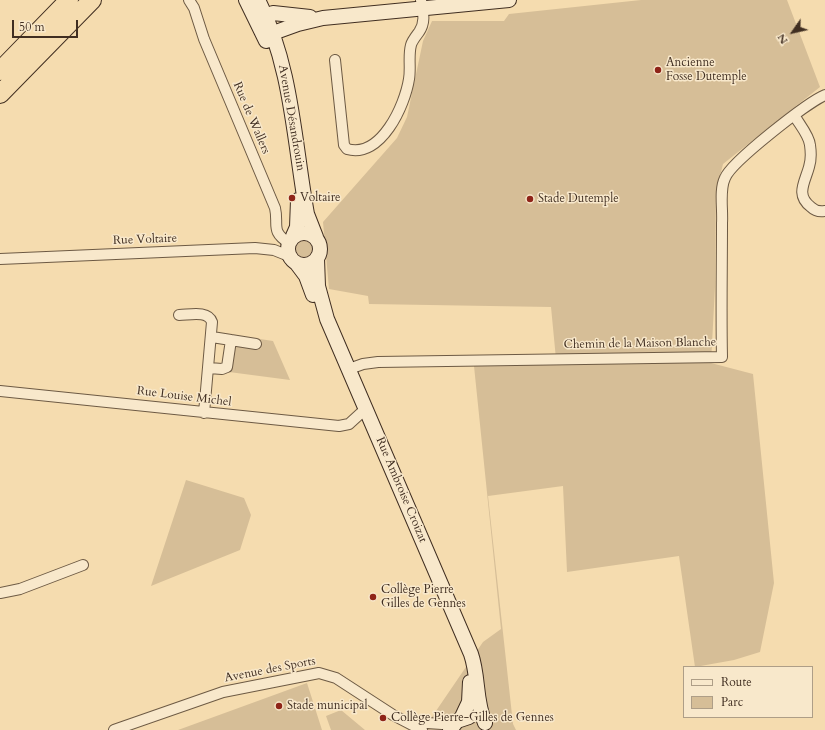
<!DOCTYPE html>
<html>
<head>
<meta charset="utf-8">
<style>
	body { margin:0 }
	#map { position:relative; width:825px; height:730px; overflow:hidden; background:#f5dcaf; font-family:Cardo,serif }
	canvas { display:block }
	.legend { position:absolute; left:683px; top:666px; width:130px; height:52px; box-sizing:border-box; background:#f8e8cb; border:1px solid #ae9e87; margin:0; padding:5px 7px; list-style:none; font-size:12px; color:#402e21 }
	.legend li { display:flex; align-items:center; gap:8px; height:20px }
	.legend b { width:20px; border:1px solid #ae9e87 }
	.north { position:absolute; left:773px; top:12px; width:40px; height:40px; -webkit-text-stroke:3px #f8e8cb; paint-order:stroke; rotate:236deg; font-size:11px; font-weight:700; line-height:16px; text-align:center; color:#402e21 }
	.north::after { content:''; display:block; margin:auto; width:14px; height:18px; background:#402e21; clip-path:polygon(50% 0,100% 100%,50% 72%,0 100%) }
	.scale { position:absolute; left:12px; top:20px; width:66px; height:18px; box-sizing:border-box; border:2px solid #402e21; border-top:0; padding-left:5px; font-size:12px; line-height:14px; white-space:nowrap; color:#402e21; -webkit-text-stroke:3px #f8e8cb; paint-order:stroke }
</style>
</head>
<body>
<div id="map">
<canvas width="825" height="730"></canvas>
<ul class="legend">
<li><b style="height:5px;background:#f8e8cb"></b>Route</li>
<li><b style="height:11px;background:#d6be97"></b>Parc</li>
</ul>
<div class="north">N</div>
<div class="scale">50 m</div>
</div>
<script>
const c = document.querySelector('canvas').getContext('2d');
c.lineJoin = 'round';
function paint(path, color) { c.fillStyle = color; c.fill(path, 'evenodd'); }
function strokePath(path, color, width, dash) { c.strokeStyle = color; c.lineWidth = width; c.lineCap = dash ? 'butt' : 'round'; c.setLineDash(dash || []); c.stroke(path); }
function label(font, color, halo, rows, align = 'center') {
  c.font = font + ' Cardo,serif'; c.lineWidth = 3; c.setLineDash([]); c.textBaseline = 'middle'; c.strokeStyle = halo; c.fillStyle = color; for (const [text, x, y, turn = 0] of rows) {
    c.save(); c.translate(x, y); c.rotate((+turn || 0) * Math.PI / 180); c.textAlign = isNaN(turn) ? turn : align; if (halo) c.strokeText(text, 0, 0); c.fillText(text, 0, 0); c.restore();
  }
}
paint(new Path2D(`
	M641,0H787L820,87L723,164L716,192L715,287L711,363L753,374L774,583L760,652L734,660L695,667L679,556L567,572L563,486L488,496L513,724L516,730H423L483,642L501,629L474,366L556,359L551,307L369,304L368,296L329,289L323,222L397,138L407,117L423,41L432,21H504L509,14Z
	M296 249a8 8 0 1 1 16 0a8 8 0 1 1-16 0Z
	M260,339L273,341L290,380L229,372L232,348L237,344L259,346Z
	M186,480L244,498L251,515L240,550L151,586Z
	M307,683L322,730H178Z
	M341,710L365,730H331L326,716Z`), '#d6be97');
const minor = new Path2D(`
	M189,0L194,8L204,39L275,208C279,225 270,231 289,243
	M335,60L344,145L347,149C381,159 405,105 409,79C411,68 408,56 411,45C412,41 416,36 419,32C426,22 423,12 421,0
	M794,115C799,124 809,135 810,145C811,152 811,161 809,167C805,182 795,195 811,207C815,211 819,212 825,211
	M0,259L255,248L274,250L289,256
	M179,315C189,315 208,310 212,322L204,413
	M212,337L256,344
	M209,368L222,369L227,367L231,340
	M349,369L363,364L378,362L722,357C721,312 722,268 722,223C723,209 719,190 725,178C731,162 808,102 825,95
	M0,391L339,426L349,424L361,413
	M0,593L20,589L83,565
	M413,722L442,724L456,722
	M114,730L223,692L319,673L336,678L393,715L422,730`);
const secondary = new Path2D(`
	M246,0L266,41
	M258,0C292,65 294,142 307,214L316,237
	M259,19L273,13L310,17
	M263,34L273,33L298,24L323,18L509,0
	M288 249a16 16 0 1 1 32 0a16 16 0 1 1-32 0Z
	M293,236L297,227L298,200
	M317,259L318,286L327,319L471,654C479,677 475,701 485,723
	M297,264L306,276L313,295
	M461,719L469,702L470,682
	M450,730L457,721L469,717`);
const motorway = new Path2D(`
	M0,71L69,0
	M0,94L92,0`);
strokePath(minor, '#6d5a44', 12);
strokePath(secondary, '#402e21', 16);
strokePath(motorway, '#402e21', 20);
strokePath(minor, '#f8e8cb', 10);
strokePath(secondary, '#f8e8cb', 14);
strokePath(motorway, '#f5dcaf', 18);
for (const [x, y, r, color] of [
	[658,70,4,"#8f2418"],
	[292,198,4,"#8f2418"],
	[530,199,4,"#8f2418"],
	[373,597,4,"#8f2418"],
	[279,706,4,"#8f2418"],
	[383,718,4,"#8f2418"]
]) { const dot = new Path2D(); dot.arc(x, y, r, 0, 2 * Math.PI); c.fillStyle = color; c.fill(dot); strokePath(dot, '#f8e8cb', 1.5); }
label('12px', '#402e21', '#f8e8cb', [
	["Ancienne",666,63],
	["Fosse Dutemple",666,77],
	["Voltaire",300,198],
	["Stade Dutemple",538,199],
	["Collège Pierre",381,590],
	["Gilles de Gennes",381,604],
	["Stade municipal",287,706],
	["Collège Pierre-Gilles de Gennes",391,718]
], 'left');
label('12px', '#402e21', '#f8e8cb', [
	["Rue de Wallers",251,118,67],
	["Avenue Désandrouin",291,118,80],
	["Rue Voltaire",145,240,-2],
	["Chemin de la Maison Blanche",640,344,-1],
	["Rue Louise Michel",184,397,7],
	["Rue Ambroise Croizat",401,490,67],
	["Avenue des Sports",270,670,-11]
]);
</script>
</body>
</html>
